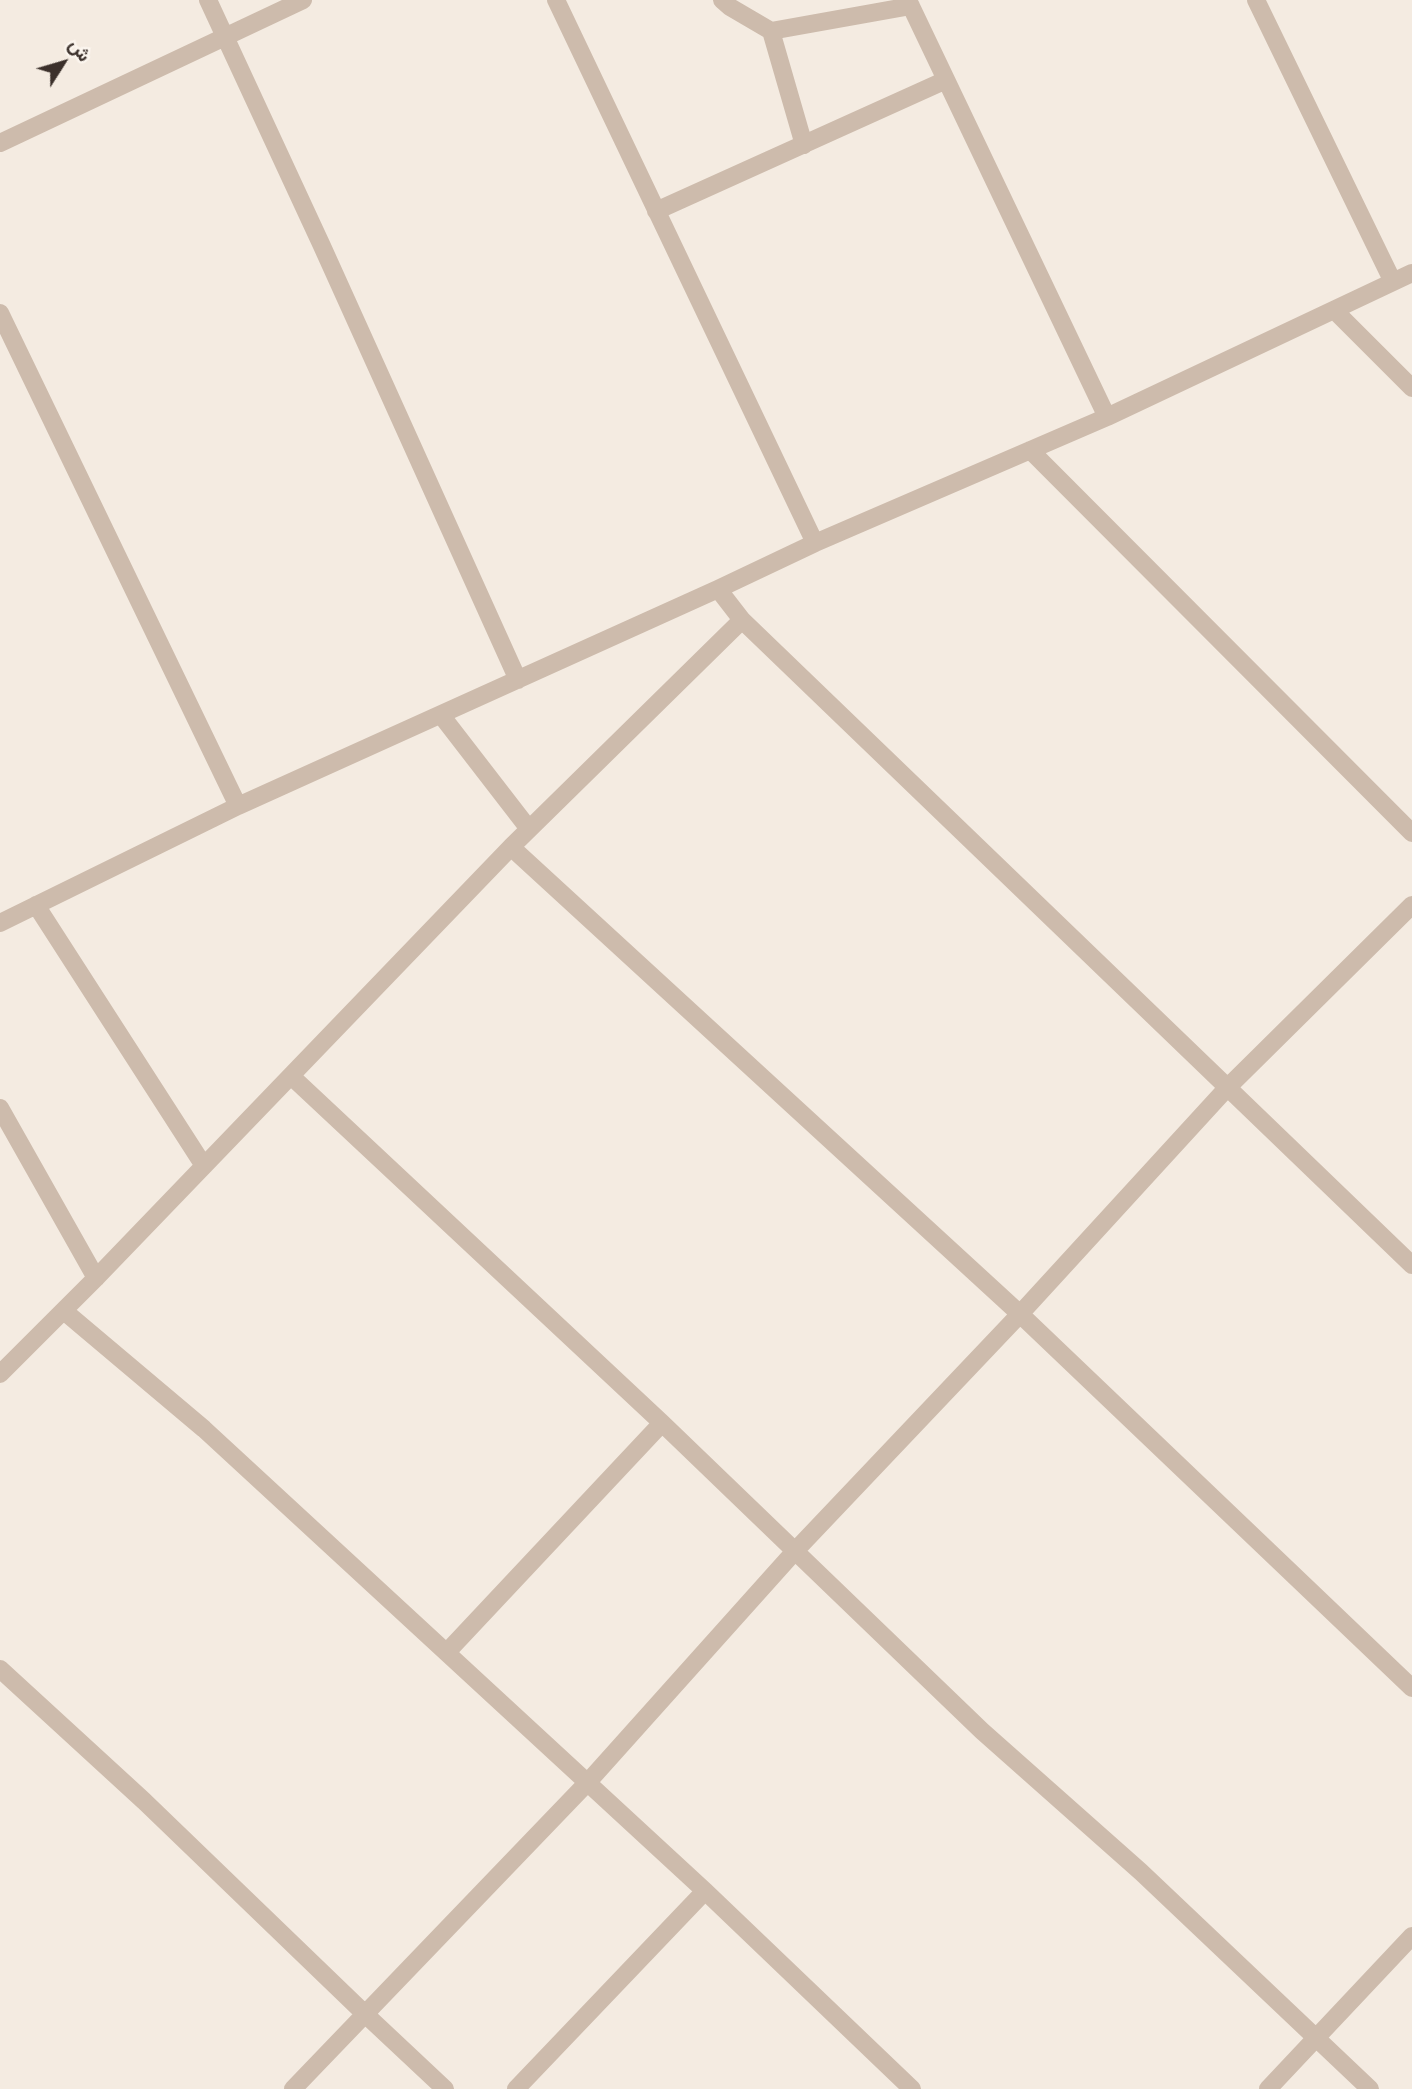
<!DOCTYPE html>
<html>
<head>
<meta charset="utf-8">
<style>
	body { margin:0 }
	#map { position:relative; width:1412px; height:2089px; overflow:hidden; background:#f4ebe1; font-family:"DM Sans",Vazirmatn,sans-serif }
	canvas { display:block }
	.north { position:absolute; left:28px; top:28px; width:70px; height:70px; -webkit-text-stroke:5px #fbf5ee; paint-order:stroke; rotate:53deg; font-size:19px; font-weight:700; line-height:28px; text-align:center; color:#3b302b }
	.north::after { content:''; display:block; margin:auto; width:24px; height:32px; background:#3b302b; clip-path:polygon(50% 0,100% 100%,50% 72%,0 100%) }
</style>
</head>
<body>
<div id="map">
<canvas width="1412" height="2089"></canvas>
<div class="north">ش</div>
</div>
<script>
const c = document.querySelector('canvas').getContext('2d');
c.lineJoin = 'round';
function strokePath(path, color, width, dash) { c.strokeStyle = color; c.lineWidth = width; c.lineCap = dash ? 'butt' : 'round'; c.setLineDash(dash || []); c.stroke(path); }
strokePath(new Path2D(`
	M208,0L322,246L518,680
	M556,0L815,543
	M722,0L730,7L771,31L911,6
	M908,0L1107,417
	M1256,0L1393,282
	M771,31L804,145
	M0,143L303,0
	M656,211L946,80
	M1334,310L1412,388
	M0,313L238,806
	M1030,450L1412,833
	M718,589L742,620L1412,1265
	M441,715L529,829
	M511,847L1020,1314L1412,1688
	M36,905L204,1166
	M0,923L238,806L718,589L815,543L1107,417L1412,273
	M291,1076L662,1423L982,1731L1141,1872L1370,2089
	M0,1108L96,1278
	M64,1311L204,1429L705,1891L912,2089
	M0,1374L96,1278L511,847L742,620
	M447,1652L662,1423
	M0,1669L144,1801L365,2014L445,2089
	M293,2089L588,1782L795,1551L1020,1314L1227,1088L1412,905
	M516,2089L705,1891
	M1268,2089L1412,1936`), '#cdbbac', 18);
</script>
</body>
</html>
